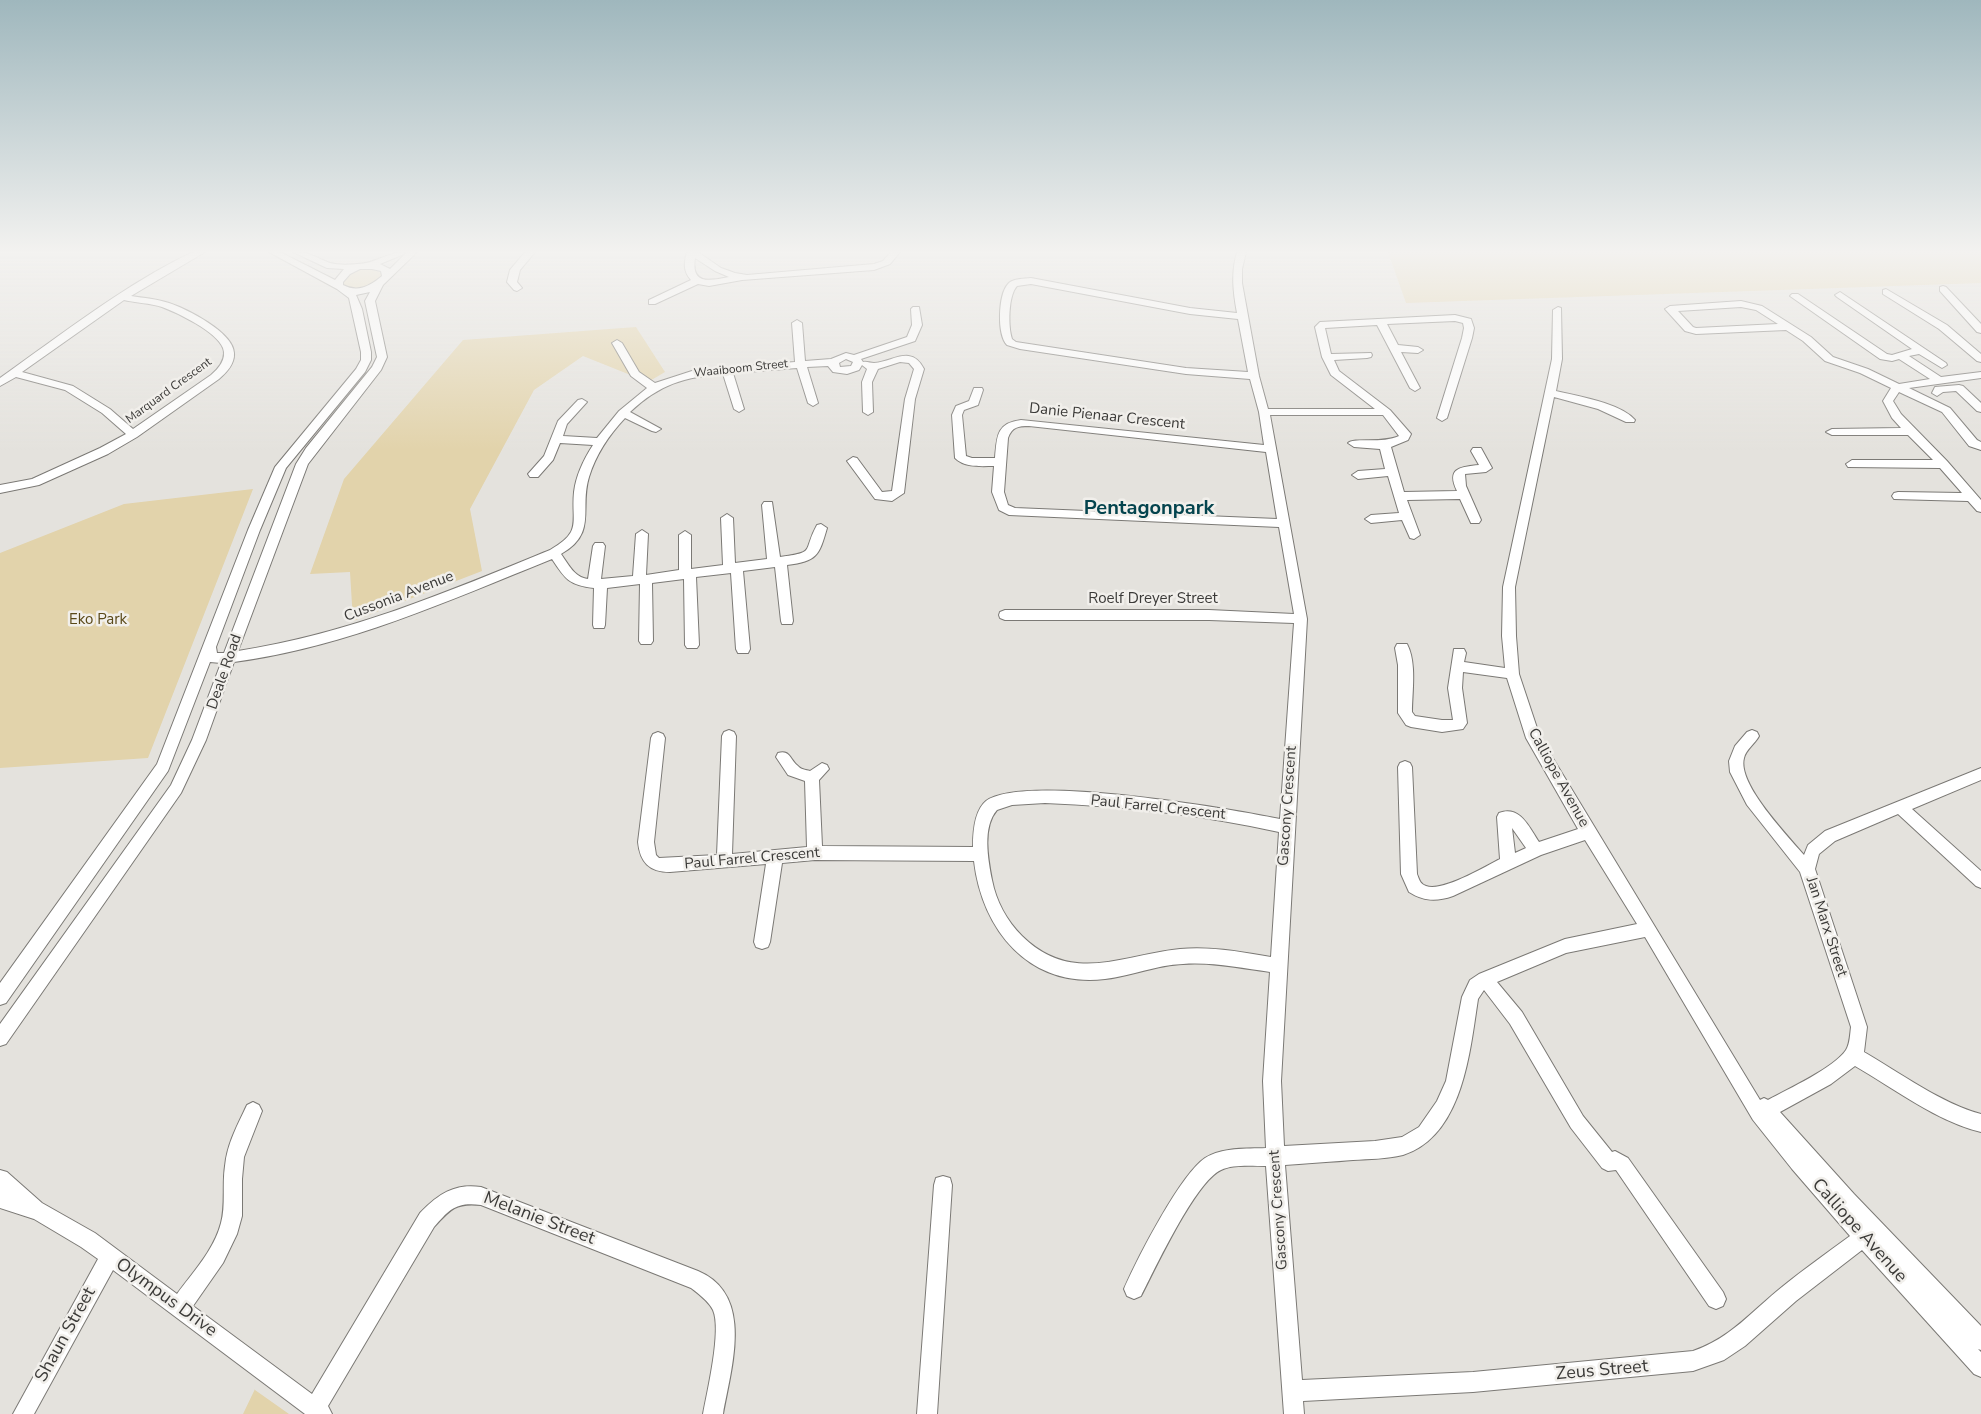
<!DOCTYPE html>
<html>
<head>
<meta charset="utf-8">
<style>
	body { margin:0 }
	canvas { display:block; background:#e4e2dd }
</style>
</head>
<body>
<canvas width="1981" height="1414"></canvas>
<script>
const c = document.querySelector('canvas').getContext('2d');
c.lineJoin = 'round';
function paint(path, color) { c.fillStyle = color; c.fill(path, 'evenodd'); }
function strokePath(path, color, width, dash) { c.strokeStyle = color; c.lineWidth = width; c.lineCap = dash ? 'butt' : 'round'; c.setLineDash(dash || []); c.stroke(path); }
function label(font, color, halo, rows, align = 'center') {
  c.font = font + ' "Nunito Sans",sans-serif'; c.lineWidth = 5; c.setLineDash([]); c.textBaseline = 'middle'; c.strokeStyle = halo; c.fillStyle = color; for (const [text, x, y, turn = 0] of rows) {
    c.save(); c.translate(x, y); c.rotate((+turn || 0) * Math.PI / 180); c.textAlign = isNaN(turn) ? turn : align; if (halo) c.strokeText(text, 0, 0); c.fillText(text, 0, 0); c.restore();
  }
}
paint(new Path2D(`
	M1388,252H1981V283L1406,303Z
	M374,269L381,273L382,276L372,286L350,290L343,285V282C351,272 361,268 374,269Z
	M636,327L665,372L648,382L583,356L534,390L470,509L482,571L353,621L350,572L310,574L344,479L463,340Z
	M253,489L148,758L0,768V553L124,504Z
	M255,1389V1390L289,1414H243Z`), '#e2d3ab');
const minor = new Path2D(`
	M193,252H205L131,296C144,298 157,299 169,303C187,309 233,332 234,353C235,364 226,373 219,379L137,437L108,454L39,485L0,493V485L32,479L100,448L126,434L102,413L65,390L16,377L0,386V378C62,334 124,285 193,252ZM124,300C136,303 150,303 162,307C178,313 216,331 223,348C227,359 219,368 211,375L133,429L110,409L73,386L22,372Z
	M269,252H280L335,280L344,269L327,268L293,252C308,251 317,258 330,263C337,265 349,265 357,264C375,264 387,252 405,252L404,254L380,264L390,269L407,252H417L383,285L375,301L387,357L381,370L308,464L238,651C351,633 445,593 550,550C583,531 571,523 574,492C576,475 584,459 593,445L560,443L553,460L538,477H530L528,474L544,456L558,421L578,400L582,399L587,402L567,424L563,436L597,438L619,411L647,388L631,376L612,343L617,340L622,343L639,372L655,383L695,370L795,362L792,323L797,320L802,323L805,361L831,359L846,353L854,355L907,337L912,325L911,309L913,307H919L922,325L915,341L861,359L863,362C867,361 870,363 874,363C893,362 911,344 924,369L915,399L904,493L892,501L875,499L847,461L853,457L857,458L882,492L892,491L905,399L914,369L909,363L900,362L878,369L872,382L873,412L868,415L863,412L862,382L867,369L862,365L859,370L847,374L833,372L828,366L807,367L818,403L813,406L808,403L797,368L733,373L744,409L739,412L734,409L723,374C684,377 660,384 630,412L661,429L656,432L652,431L625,418C609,435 596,454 589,477C579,509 598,533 561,554C569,565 574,577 588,579L593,546L595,543H603L605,546L601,579L633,576L636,534L642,530L648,534L646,575L679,570V535L685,531L691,535V569L723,565L721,518L727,514L733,518L735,563L767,559L762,505L764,502H772L780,557C817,552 802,552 817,525L821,524L827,528C819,556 817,561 787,565L793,621L792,624H782L781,621L775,567L743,571L750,649L748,653H738L736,649L731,573L696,577L699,645L697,648H687L685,645L684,579L652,583L653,641L651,644H641L639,641L640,584L607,588L605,625L604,628H594L593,625L594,588C569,585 565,579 552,559C448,601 346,647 234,662L206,740L181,793L6,1044L0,1046V1024L171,785L192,740L221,663L210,662L168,771L6,1003L0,1005V983L157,764L248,530L275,467L356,369L361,360V352L349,298L337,289ZM360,269H372L381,271L382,276C370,286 358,293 343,285V282L350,274ZM370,292L365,301L377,357L372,367L306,448L296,464L224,653H217L216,647L260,530L286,468L365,372L371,360V352L362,309L356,295ZM846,359L853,362L851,366L840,367L839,363Z
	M525,252H535L520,270L517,282L522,288L517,291L514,290L507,282L510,270Z
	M687,252H698L721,268L735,273L747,275L874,264L883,261L891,252H900L890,264L874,270L742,280L709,286L698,284L655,304H649V300L691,280C683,271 684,263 687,252ZM695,258L715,271L729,277C709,281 691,285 695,258Z
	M1237,252H1246L1242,269V283L1259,376L1268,409H1375L1331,375L1322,357L1315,327L1320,322L1455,315L1471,319L1474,328L1472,338L1447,418L1442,421L1437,418L1462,338L1464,328L1463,323L1455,321L1387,324L1398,345L1418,347L1423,350L1418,353L1401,352L1420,388L1415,391L1410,388L1377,325L1325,328L1331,354L1371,353L1372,355L1371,357L1367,358L1334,360L1339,371L1390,410L1411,434L1408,440L1391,447L1404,492L1457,491C1446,468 1460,467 1479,465L1471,451L1473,448H1481L1492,468L1486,472L1465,474L1466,486L1481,520L1479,523H1471L1460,499L1407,500L1420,535L1414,539L1410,538L1402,520L1371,523L1365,519L1371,515L1399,513L1388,476L1358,479L1352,475L1358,471L1385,469L1380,449L1354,447L1348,443C1354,437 1383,444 1399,436L1383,415H1270L1307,619L1281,1081L1284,1146L1375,1141L1402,1137L1419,1127L1437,1101L1446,1081L1462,997L1470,980L1479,974L1565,939L1637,924L1585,840L1541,855L1453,896C1436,902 1423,901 1409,892L1401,874L1398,767L1400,763L1405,761L1410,763L1412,767L1417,874C1419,879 1420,884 1426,886C1443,892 1484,867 1500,859L1497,817L1499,813C1520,805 1529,827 1539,842L1578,829L1526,738L1507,678L1463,672L1462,688L1467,723L1463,729L1442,732L1411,727L1406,725L1398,713V665L1395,648L1397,644H1407C1417,663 1412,692 1412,712L1415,716L1442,720H1453L1448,688L1454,649H1464L1466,653L1464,662L1505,668L1502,636L1503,587L1552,359L1553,310L1558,307L1561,308L1562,359L1556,391C1577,396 1621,403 1635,420L1634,422H1626L1598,409L1554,397L1515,587L1516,636L1519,674L1540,737L1760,1100L1764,1098L1768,1100C1788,1089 1834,1068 1846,1050C1850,1044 1850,1034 1851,1027L1800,872L1747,805L1730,772L1729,761L1735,746L1747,732L1752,730L1757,732L1759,736C1755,744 1746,749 1744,758C1737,784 1788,836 1804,855L1808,845L1825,831L1981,768V780L1912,809L1981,871V888L1976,886L1898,814L1835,841L1819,854L1815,869L1867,1027L1864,1052C1897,1071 1944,1105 1981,1114V1132C1936,1121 1895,1089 1855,1066L1831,1084L1780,1112L1854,1194L1981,1326V1350L1978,1349L1981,1352V1377L1974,1374L1862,1250L1796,1301L1745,1346L1724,1360L1693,1371L1473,1392L1303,1401L1304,1414H1284L1266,1166C1253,1166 1233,1164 1221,1170C1195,1182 1155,1269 1141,1296L1134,1299L1127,1296L1124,1289C1137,1259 1180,1175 1205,1158C1223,1147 1246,1149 1266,1148L1263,1081L1270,972C1242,968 1212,962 1183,964C1156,965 1131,976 1105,979C1029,988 982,930 974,861L815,860L782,863L770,942L768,947L762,949L756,947L754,942L766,864L670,872C649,872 640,862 638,842L651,738L653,734L658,732L663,734L665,738L654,842L656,855L659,858L717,855L722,736L724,732L729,730L734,732L736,736L732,854L807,847L805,781L788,775L776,757L778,753C790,749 790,760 798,766C800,769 806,770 810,771L822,763L827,765L829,769L819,780L822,846L973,847C973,833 974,811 986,801C1024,773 1230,809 1280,819L1294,623L1209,620H1005L1000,618L999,615L1000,612L1005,610H1209L1294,614L1279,527L1009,515L999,510L992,492L994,466C981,466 965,468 955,458L952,415L956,406L969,401L974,388H982L983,390L978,405L964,410L962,415L966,456L972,458H995C997,437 996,423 1021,420L1264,445L1259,412L1250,379L1186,374L1020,349L1007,345C997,335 998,295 1008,284C1013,278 1024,279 1031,278L1190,308L1237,313C1233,291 1231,273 1237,252ZM1031,284L1190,314L1238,319L1248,372L1186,368L1016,342L1012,339C1008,326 1008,296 1017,286ZM1029,426L1266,452L1277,519L1015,508L1008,505L1004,492L1008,438C1012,427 1018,426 1029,426ZM1045,803C1124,806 1202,815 1279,832L1271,957C1242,952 1210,946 1180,949C1122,955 1072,985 1022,936C1007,921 996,901 992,880C988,859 982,827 997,810L1012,805ZM1512,828L1526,848L1515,853ZM1645,937L1753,1120L1792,1169L1850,1236C1827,1253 1804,1269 1782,1287C1752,1311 1731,1338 1693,1351L1473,1372L1302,1380L1285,1165C1308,1163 1330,1162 1353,1160C1369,1159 1387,1159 1403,1155C1463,1136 1470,1051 1478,999L1484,990L1510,1024L1571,1128L1602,1168L1608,1171L1616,1170L1709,1306L1716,1309L1723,1306L1726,1299L1723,1292L1628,1158L1615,1151L1612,1152L1583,1116L1522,1012L1497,982L1566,953Z
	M1943,286L1946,287L1981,324V333L1977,332L1940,291V287Z
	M1886,289L1947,325L1981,354V362L1977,361L1939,329L1883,294V290Z
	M1840,292L1946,363L1947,365L1942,368L1919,354L1909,356L1941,377L1981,372V378L1909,388L1950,408L1977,440L1981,442V450L1969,446L1942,412L1899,392L1893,401L1901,414L1947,461L1981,500V512L1977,511L1968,501L1894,499L1892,496L1894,493L1898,492L1962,493L1940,468L1848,467L1846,464L1852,460H1933L1908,435H1832L1826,432L1832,429L1901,428L1892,418L1883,401L1891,388L1860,373L1825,361L1803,341L1786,330L1696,334L1685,331L1665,309L1670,306L1741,301L1762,306L1811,337L1833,357L1868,369L1899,384L1930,379L1899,359L1892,361L1880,359L1790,296L1792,294H1798L1887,354L1892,355L1912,349L1837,297L1835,295ZM1741,307L1756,310L1778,324L1696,328L1693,327L1678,311Z
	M1959,385L1963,386L1981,403V412L1977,411L1956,391L1943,392L1937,396L1932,393L1935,387Z
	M253,1102L259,1105L262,1111L244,1157L242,1179V1216L237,1234L223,1263L193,1306L312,1394L420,1213C438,1194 455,1183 481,1187L698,1271C755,1295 731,1368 723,1414H703C707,1392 722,1330 713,1310C709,1302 699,1294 691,1288L481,1205C456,1202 450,1209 434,1227L328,1406L332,1414H305L113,1270L34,1414H13L98,1259L81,1247L34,1219L0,1208V1170L7,1172L42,1203L95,1233L177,1294C193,1272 214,1250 221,1223C226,1205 222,1185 225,1166C227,1144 238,1124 247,1105Z
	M943,1176L950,1178L952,1185L937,1414H917L934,1185L936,1178Z`);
strokePath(minor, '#7b7975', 2);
paint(minor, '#fff');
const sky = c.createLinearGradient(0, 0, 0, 450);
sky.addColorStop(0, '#9fb7bd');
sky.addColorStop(0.56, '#f3f2f0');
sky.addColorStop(1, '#f3f2f000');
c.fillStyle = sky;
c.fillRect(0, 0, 1981, 450);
label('12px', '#3b3a38', '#f1efeb', [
	["Waaiboom Street",741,369,-6],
	["Marquard Crescent",169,391,-36]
]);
label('15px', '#3b3a38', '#f1efeb', [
	["Danie Pienaar Crescent",1107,417,6],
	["Cussonia Avenue",399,597,-21],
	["Roelf Dreyer Street",1153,599],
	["Deale Road",225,672,-71],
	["Calliope Avenue",1558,778,61],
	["Gascony Crescent",1288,806,-86],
	["Paul Farrel Crescent",1158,808,6],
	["Paul Farrel Crescent",752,859,-5],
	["Jan Marx Street",1826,927,72],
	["Gascony Crescent",1279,1210,-94]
]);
label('15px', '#5a4919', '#f1efeb', [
	["Eko Park",98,620]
]);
label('18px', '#3b3a38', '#f1efeb', [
	["Melanie Street",539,1219,21],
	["Calliope Avenue",1859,1231,48],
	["Olympus Drive",166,1298,36],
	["Shaun Street",66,1335,-61],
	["Zeus Street",1602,1371,-5]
]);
label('bold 20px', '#04444e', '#f1efeb', [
	["Pentagonpark",1149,509]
]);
</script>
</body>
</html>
